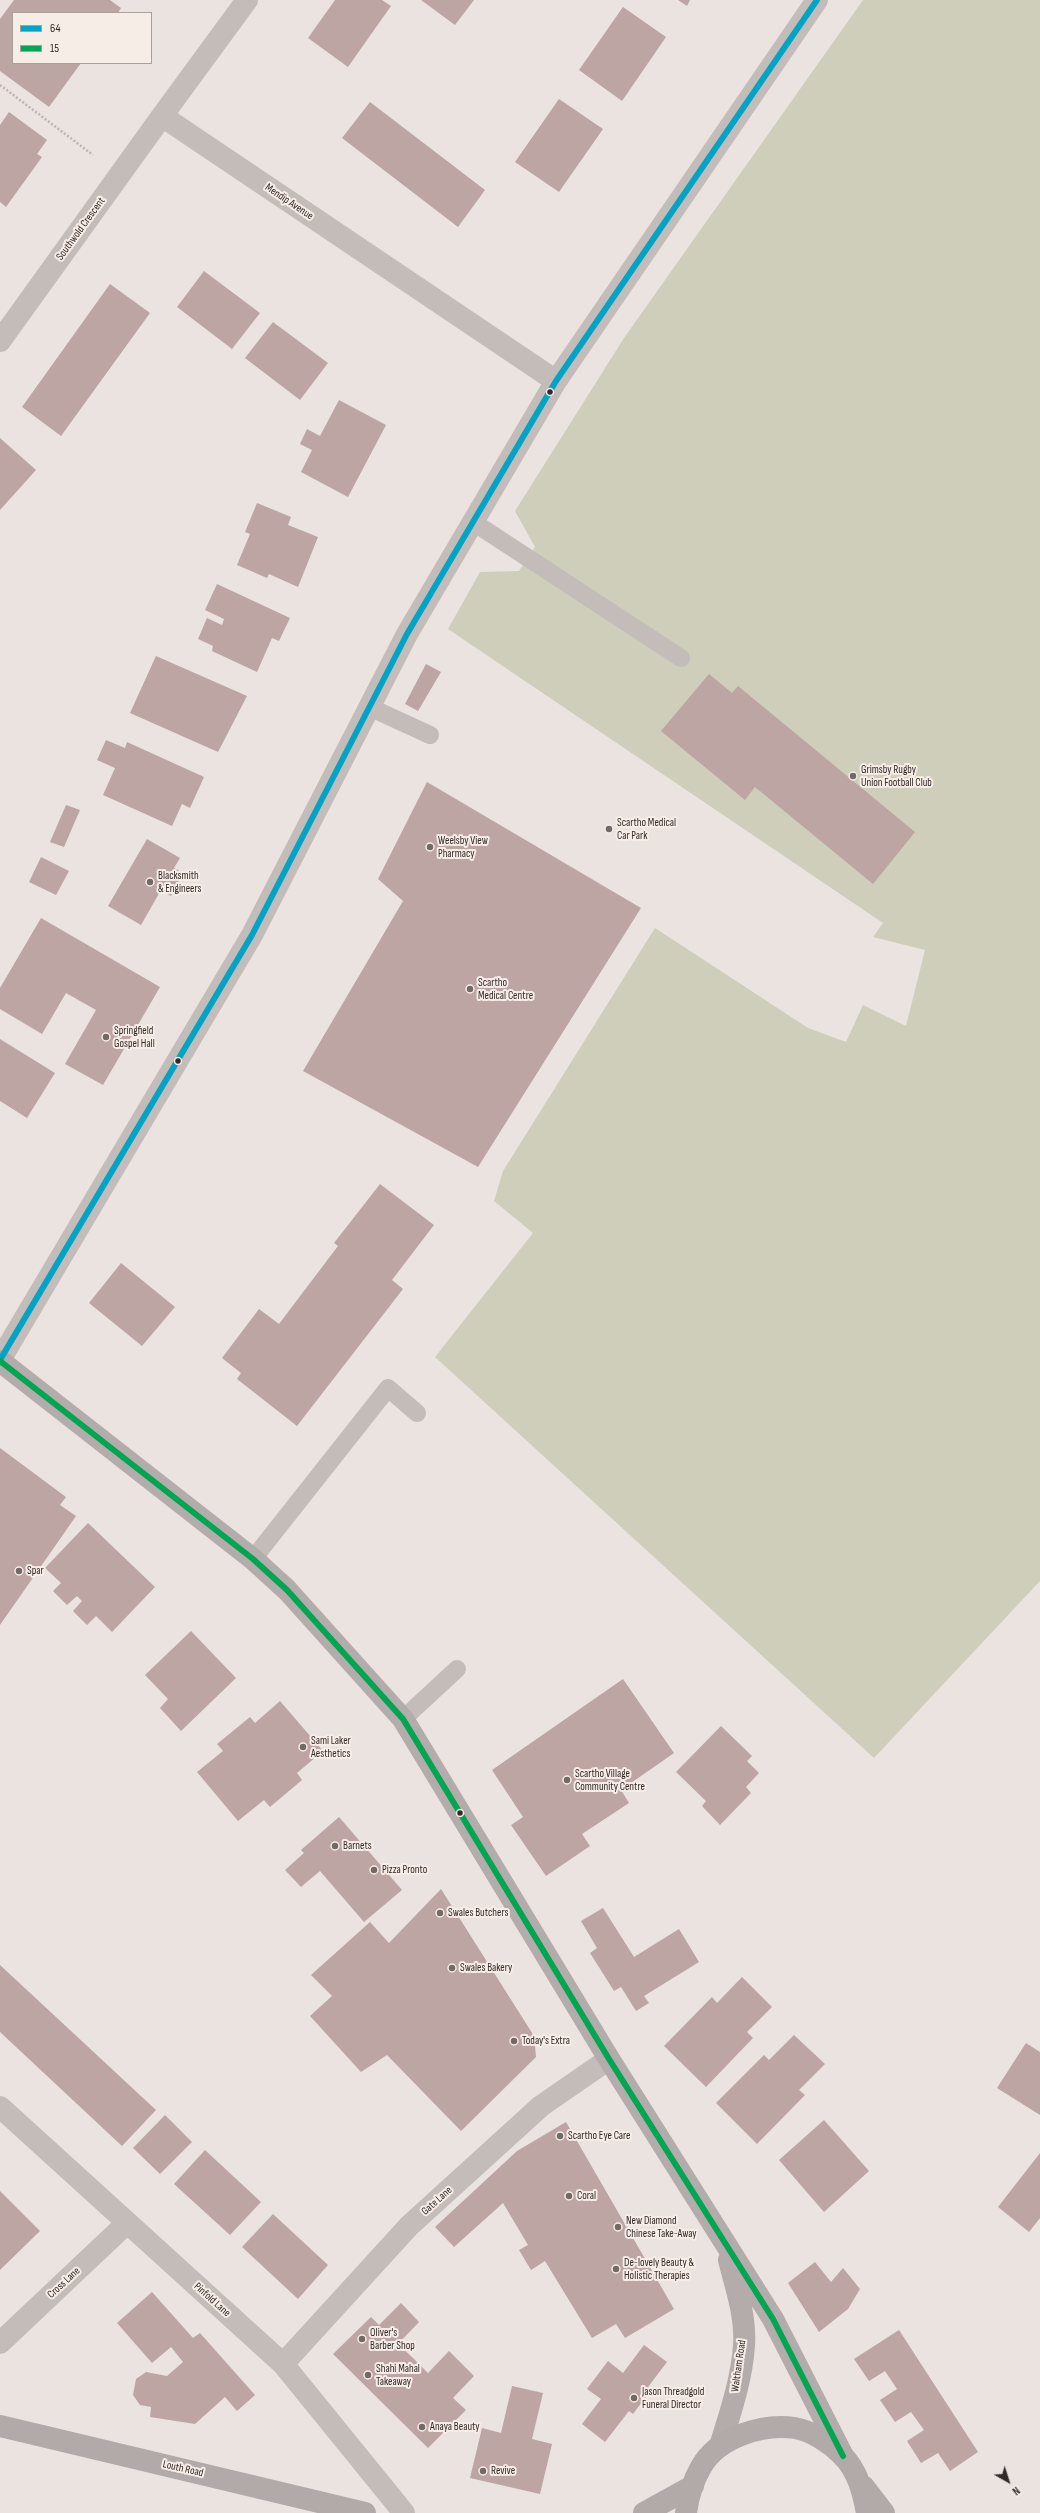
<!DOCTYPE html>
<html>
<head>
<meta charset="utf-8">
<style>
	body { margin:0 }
	#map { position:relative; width:1040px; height:2513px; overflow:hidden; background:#eae3e0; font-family:"Sofia Sans Condensed",sans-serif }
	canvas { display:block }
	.legend { position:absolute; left:12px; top:12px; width:140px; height:52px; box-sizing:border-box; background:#f7ede7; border:1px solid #a99f9b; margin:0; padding:5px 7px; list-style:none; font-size:12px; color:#332928 }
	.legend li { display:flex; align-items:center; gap:8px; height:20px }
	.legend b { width:20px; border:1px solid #a99f9b }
	.north { position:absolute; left:988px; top:2461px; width:40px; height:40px; -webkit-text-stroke:3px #f7ede7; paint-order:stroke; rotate:141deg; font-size:11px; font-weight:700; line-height:16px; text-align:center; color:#332928 }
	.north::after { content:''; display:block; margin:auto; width:14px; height:18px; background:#332928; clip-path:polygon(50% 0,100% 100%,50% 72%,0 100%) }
</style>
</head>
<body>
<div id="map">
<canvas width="1040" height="2513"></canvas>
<ul class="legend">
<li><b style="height:5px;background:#03a3c6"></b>64</li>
<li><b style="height:5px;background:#00a651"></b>15</li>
</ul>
<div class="north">N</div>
</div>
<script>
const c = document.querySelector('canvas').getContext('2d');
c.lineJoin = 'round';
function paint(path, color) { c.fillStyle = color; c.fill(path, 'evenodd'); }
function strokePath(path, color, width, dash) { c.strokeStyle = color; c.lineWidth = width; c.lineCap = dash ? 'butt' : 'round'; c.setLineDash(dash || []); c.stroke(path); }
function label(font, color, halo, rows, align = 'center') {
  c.font = font + ' "Sofia Sans Condensed",sans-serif'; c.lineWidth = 4; c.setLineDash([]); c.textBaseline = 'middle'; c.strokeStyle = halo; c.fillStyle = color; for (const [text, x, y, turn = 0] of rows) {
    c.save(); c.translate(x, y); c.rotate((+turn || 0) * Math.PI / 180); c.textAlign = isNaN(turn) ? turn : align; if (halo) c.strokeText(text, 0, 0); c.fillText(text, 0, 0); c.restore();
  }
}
paint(new Path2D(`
	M863,0H1040V1581L874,1758L435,1357L533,1233L494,1201L503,1171L655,928L808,1028L846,1042L863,1005L906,1026L925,950L873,937L883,923L448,629L480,572L519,571L535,547L515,511L624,338Z`), '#cecebb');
paint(new Path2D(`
	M14,0H110L121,8L118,13H13V63H81L49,107L0,71V19Z
	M335,0H382L391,6L348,67L308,38Z
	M421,0H474L455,25Z
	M678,0H690L687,6Z
	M623,7L666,37L622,101L579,70Z
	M559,99L603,129L559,192L515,162Z
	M370,102L485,190L458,227L342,138Z
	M9,112L47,140L37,154L42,157L6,207L0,202V125Z
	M204,271L260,313L232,349L177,307Z
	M110,284L150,313L61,436L22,407Z
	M273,322L328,363L300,400L245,358Z
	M339,400L386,425L348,497L301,472L312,450L300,444L307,429L320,436Z
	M0,438L36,470L0,510Z
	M257,503L291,517L288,525L318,537L298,587L269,574L267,578L237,565L250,534L245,532Z
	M217,584L290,618L279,641L272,638L257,672L212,651L213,646L198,639L207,618L222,625L224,619L205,610Z
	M156,656L247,696L218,752L130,713Z
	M426,664L441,672L418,711L405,704Z
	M709,674L732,693L738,686L915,832L873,884L755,787L745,800L661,731Z
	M106,740L125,748L127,742L204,777L190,808L182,804L172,826L103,795L115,768L97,760Z
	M427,782L641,908L478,1167L303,1071L403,901L378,879Z
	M66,805L80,810L64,847L50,842Z
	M147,839L180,858L174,868L183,873L171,896L161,890L141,925L108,906Z
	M41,857L69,871L56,895L29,882Z
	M41,918L160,987L103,1085L65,1064L96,1010L66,993L42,1034L0,1009V988Z
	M0,1039L55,1073L27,1118L0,1101Z
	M380,1184L434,1225L392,1280L403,1289L297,1426L237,1379L241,1373L222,1358L259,1309L279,1324L338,1246L334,1243Z
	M121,1263L175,1307L142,1346L89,1303Z
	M0,1448L66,1497L60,1505L76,1516L0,1625Z
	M88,1523L155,1587L112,1632L96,1616L87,1625L73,1611L82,1601L77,1596L67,1605L53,1591L61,1583L45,1568Z
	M191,1631L236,1678L181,1731L160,1708L168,1699L145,1675Z
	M623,1679L674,1753L621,1790L629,1803L582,1834L590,1846L546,1876L511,1825L523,1817L492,1770Z
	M280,1701L323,1751L297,1773L302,1780L270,1807L264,1800L238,1821L197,1772L223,1751L217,1744L250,1717L255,1723Z
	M721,1726L752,1756L747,1761L759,1773L746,1787L751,1793L720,1825L702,1806L706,1801L676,1772Z
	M339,1817L402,1890L364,1922L320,1871L301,1887L285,1870L304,1853L301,1850Z
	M441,1889L534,2036L536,2057L461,2131L387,2055L361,2072L310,2016L332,1996L311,1975L370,1922L389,1943Z
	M603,1908L634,1957L679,1929L699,1962L644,1996L649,2003L636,2011L621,1987L614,1991L590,1953L597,1948L581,1921Z
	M0,1965L156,2110L122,2146L0,2032Z
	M742,1977L772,2007L747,2032L753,2038L706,2087L664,2046L712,1997L717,2003Z
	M794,2035L825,2064L799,2090L805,2095L757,2144L716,2103L764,2055L769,2060Z
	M1026,2043L1040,2052V2115L997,2088Z
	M165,2115L192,2142L160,2174L133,2148Z
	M824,2120L869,2171L824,2212L779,2160Z
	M566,2122L674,2309L625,2338L616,2324L592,2338L545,2261L531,2270L519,2250L528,2245L503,2203L454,2247L435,2227L517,2151Z
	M205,2150L261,2202L230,2235L174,2184Z
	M1040,2153V2218L1029,2232L998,2207Z
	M0,2191L40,2231L0,2270Z
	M273,2214L328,2265L298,2299L242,2247Z
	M815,2262L831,2282L843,2268L860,2289L848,2309L819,2332L788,2283Z
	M152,2292L193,2338L200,2333L255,2395L237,2411L225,2397L195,2424L150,2417L151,2407L140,2405L133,2395L136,2379L146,2372L167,2376L183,2362L171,2347L152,2363L117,2323Z
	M401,2303L419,2322L398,2344L413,2358L428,2373L449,2351L474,2376L453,2398L466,2410L428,2448L333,2354L371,2317L379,2325Z
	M899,2330L978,2452L950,2471L938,2453L921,2463L907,2441L924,2430L911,2412L895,2422L880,2400L897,2389L885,2371L869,2381L854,2359Z
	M644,2345L667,2362L648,2387L651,2390L633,2414L629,2411L605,2442L582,2424L601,2399L587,2389L608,2361L623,2373Z
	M512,2386L543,2393L532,2439L552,2444L540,2494L470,2478L482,2428L501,2433Z`), '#bca5a3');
strokePath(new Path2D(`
	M0,85L93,155`), '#bcb4b2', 2.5, [2, 2]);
strokePath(new Path2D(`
	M473,522L681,658
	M369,707L430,735
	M253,1559L388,1388L417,1413
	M403,1719L457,1669`), '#c3bcb9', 18);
strokePath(new Path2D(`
	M247,0L162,116L556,381
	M0,341L162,116
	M0,1360L252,935L407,634L556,381L817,0
	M0,2107L283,2364L404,2513
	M0,2343L127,2223
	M283,2364L409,2226L541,2106L609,2059`), '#c3bcb9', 22);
strokePath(new Path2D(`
	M0,1361L253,1559L287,1590L403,1719L609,2059L773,2319L843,2456
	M720,2446C730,2414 742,2379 744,2345C746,2316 736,2288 729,2260`), '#b4acaa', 22);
strokePath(new Path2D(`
	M0,2426L365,2513
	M864,2487L884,2513
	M644,2513L693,2486
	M686,2513C688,2497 693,2481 701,2467C718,2437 763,2423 795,2428C812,2431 830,2443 842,2455C858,2471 863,2492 867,2513`), '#b2aaa8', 22);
strokePath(new Path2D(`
	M0,1360L252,935L407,634L556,381L817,0`), '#03a3c6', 6);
strokePath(new Path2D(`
	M0,1361L253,1559L287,1590L403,1719L609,2059L773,2319L843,2456`), '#00a651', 6);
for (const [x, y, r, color] of [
	[550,392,3.5,"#332928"],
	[853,776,4,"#736a68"],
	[609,829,4,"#736a68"],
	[430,847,4,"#736a68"],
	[150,882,4,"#736a68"],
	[470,989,4,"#736a68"],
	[106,1037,4,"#736a68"],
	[178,1061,3.5,"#332928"],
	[19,1571,4,"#736a68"],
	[303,1747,4,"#736a68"],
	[567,1780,4,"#736a68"],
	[460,1813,3.5,"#332928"],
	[335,1846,4,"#736a68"],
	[374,1870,4,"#736a68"],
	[440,1913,4,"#736a68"],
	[452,1968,4,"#736a68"],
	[514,2041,4,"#736a68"],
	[560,2136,4,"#736a68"],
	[569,2196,4,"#736a68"],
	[618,2227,4,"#736a68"],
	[616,2269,4,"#736a68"],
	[362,2339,4,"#736a68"],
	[368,2375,4,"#736a68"],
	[634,2398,4,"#736a68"],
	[422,2427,4,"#736a68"],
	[483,2471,4,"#736a68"]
]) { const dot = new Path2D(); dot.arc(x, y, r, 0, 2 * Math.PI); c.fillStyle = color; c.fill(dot); strokePath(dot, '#f7ede7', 1.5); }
label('11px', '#332928', '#f7ede7', [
	["Mendip Avenue",289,202,34],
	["Southwold Crescent",81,229,-54],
	["Gate Lane",437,2201,-42],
	["Cross Lane",64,2283,-43],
	["Pinfold Lane",212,2300,42],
	["Waltham Road",739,2366,-82],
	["Louth Road",183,2469,13]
]);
label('11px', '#332928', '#f7ede7', [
	["Grimsby Rugby",861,770],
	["Union Football Club",861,783],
	["Scartho Medical",617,823],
	["Car Park",617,836],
	["Weelsby View",438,841],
	["Pharmacy",438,854],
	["Blacksmith",158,876],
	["& Engineers",158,889],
	["Scartho",478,983],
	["Medical Centre",478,996],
	["Springfield",114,1031],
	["Gospel Hall",114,1044],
	["Spar",27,1571],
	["Sami Laker",311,1741],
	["Aesthetics",311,1754],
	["Scartho Village",575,1774],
	["Community Centre",575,1787],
	["Barnets",343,1846],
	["Pizza Pronto",382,1870],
	["Swales Butchers",448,1913],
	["Swales Bakery",460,1968],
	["Today's Extra",522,2041],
	["Scartho Eye Care",568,2136],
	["Coral",577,2196],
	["New Diamond",626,2221],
	["Chinese Take-Away",626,2234],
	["De-lovely Beauty &",624,2263],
	["Holistic Therapies",624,2276],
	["Oliver's",370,2333],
	["Barber Shop",370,2346],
	["Shahi Mahal",376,2369],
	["Takeaway",376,2382],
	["Jason Threadgold",642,2392],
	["Funeral Director",642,2405],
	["Anaya Beauty",430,2427],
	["Revive",491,2471]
], 'left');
</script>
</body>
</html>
